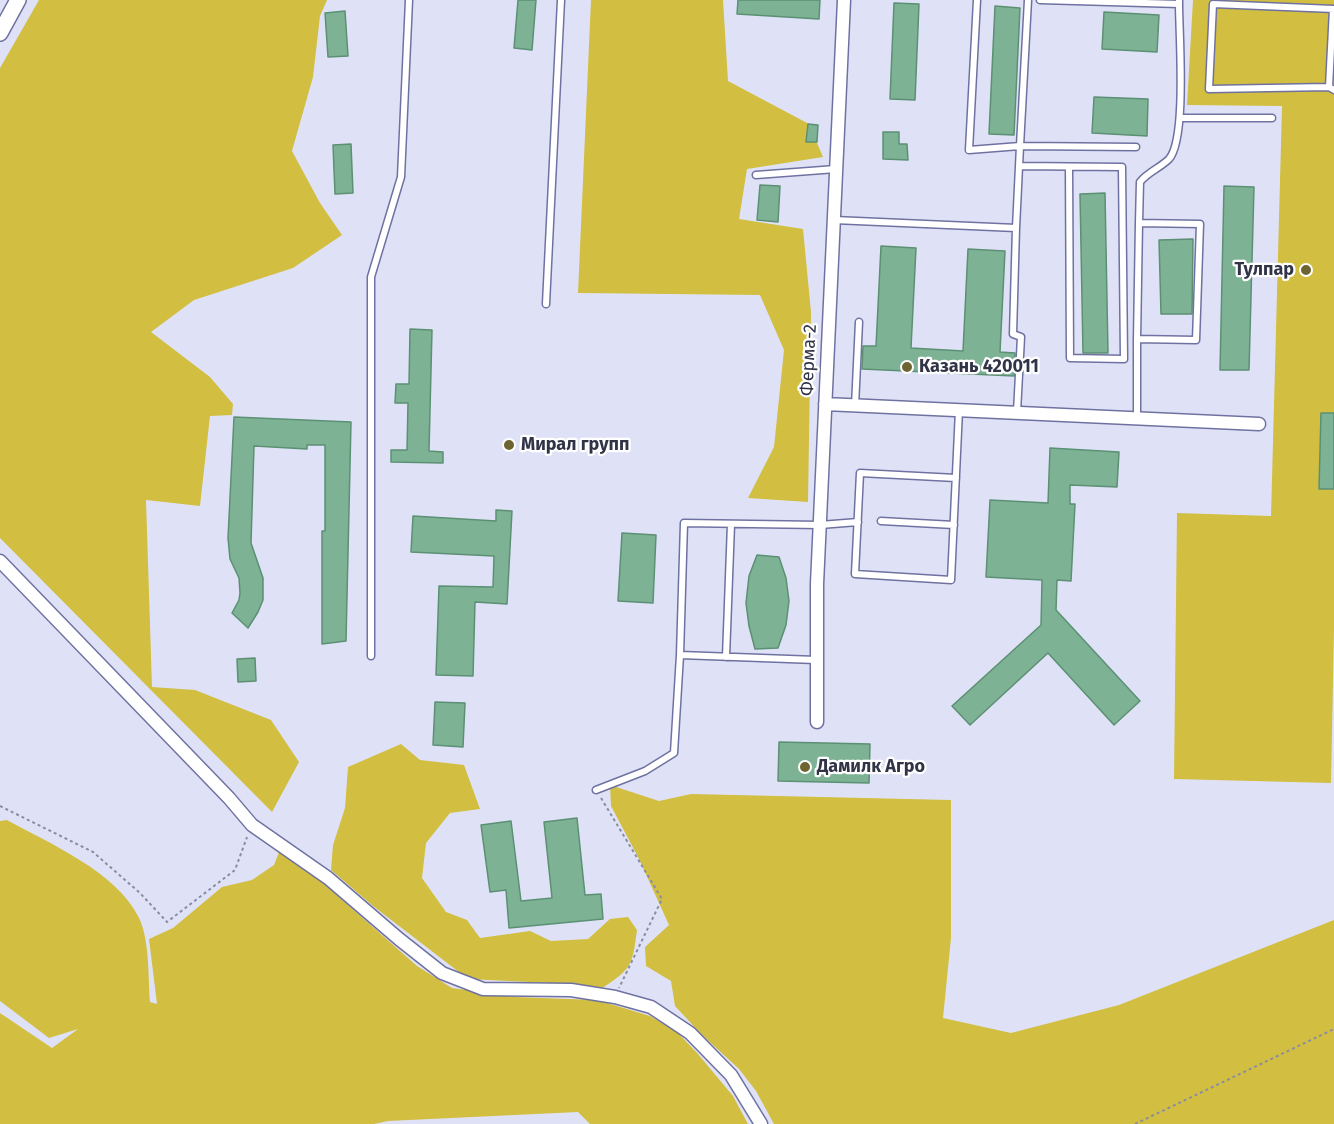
<!DOCTYPE html>
<html>
<head>
<meta charset="utf-8">
<style>
	body { margin:0 }
	canvas { display:block; background:#dfe2f7 }
</style>
</head>
<body>
<canvas width="1334" height="1124"></canvas>
<script>
const c = document.querySelector('canvas').getContext('2d');
c.lineJoin = 'round';
function paint(path, color) { c.fillStyle = color; c.fill(path, 'evenodd'); }
function strokePath(path, color, width, dash) { c.strokeStyle = color; c.lineWidth = width; c.lineCap = dash ? 'butt' : 'round'; c.setLineDash(dash || []); c.stroke(path); }
function label(font, color, halo, rows, align = 'center') {
  c.font = font + ' "Fira Sans",sans-serif'; c.lineWidth = 4.5; c.setLineDash([]); c.textBaseline = 'middle'; c.strokeStyle = halo; c.fillStyle = color; for (const [text, x, y, turn = 0] of rows) {
    c.save(); c.translate(x, y); c.rotate((+turn || 0) * Math.PI / 180); c.textAlign = isNaN(turn) ? turn : align; if (halo) c.strokeText(text, 0, 0); c.fillText(text, 0, 0); c.restore();
  }
}
paint(new Path2D(`
	M39,0H327L320,16L313,77L292,151L320,203L342,235L293,268L194,300L151,332L210,377L233,404L232,415L210,416L200,506L146,500L152,687L195,690L271,720L299,762L272,812L0,538V68Z
	M591,0H723L728,81L809,124L823,157L747,169L739,219L803,229L811,312L808,502L748,498L774,447L784,350L760,295L578,293Z
	M1193,0H1334V628L1331,783L1174,779L1177,513L1271,516L1282,106L1187,105Z
	M401,744L420,760L464,765L480,809L450,813L426,843L422,878L446,912L467,920L480,938L530,931L551,941L588,939L610,919L628,917L637,930C632,967 632,968 601,989L549,983L468,979L373,906L331,870L333,845L345,808L348,767Z
	M610,785L659,801L691,794L951,800V938L943,1018L1011,1033L1119,1005L1334,920V1124H774L756,1091L739,1069L701,1034L675,1006L671,981L646,966L645,947L669,925L639,859L611,806Z
	M7,820C49,843 116,872 138,916C150,938 148,977 150,1002L157,1004L149,939L173,928L222,887L252,880L274,865L279,852L323,883L417,966L452,988L515,997L597,1000L650,1016L677,1032L698,1054L733,1096L748,1124H590L578,1112L388,1121L374,1124H0V1013L52,1048L78,1029L49,1038L0,1001V821Z`), '#d2be41');
const building = new Path2D(`
	M518,0H536L532,50L514,48Z
	M738,0H820L819,19L737,14Z
	M894,3L919,4L915,100L890,99Z
	M995,6L1020,8L1014,135L989,134Z
	M345,11L348,56L328,57L325,13Z
	M1104,12L1159,15L1157,52L1102,49Z
	M1094,97L1148,99L1147,136L1092,133Z
	M808,124L818,125L817,142H806Z
	M883,132H899V144H907L908,160L883,159Z
	M351,144L353,193L335,194L333,145Z
	M760,185L780,186L778,222L757,220Z
	M1224,186L1254,187L1249,370H1220Z
	M1105,193L1108,353H1083L1080,194Z
	M1193,239L1192,314H1161L1159,240Z
	M881,246L916,248L911,348L963,351L968,249L1005,251L1000,352L1015,353L1014,376L862,369L863,346H876Z
	M410,329L432,330L429,451L443,452V463L391,462V450H407L408,403H395L396,384H409Z
	M1321,413H1334V489H1319Z
	M234,417L351,422L346,641L322,644V531H325V445H307V449L254,446L251,543L263,578V600L258,612L248,628L232,613L239,600L240,593L239,578L230,559L228,538Z
	M1050,448L1119,452L1117,487L1070,485V504H1075L1071,581L1057,580L1056,610L1140,701L1114,725L1048,653L970,725L952,706L1041,625L1042,580L986,577L990,500L1048,503Z
	M496,510L512,511L507,604L475,602L473,676L436,675L439,586L493,587L494,556L411,552L413,516L496,521Z
	M622,533L656,535L653,603L618,601Z
	M757,555L779,557L786,578L789,601L786,625L778,648L755,649L749,626L746,603L749,576Z
	M255,658L256,681L238,682L237,659Z
	M435,702L465,703L463,747L433,745Z
	M779,742L870,744L869,783L778,781Z
	M577,818L585,895L601,894L603,919L509,928L506,890L490,892L481,825L511,821L521,901L552,898L544,822Z`);
paint(building, '#7db295');
strokePath(building, '#5c9074', 1.5);
const service = new Path2D(`
	M977,0L969,150L1020,146L1028,0
	M1040,0L1179,4V0
	M1333,9L1329,87L1334,90
	M1329,87L1209,89L1213,4L1334,9
	M1180,118H1272
	M1019,166L1122,167L1124,359L1070,358L1069,167
	M756,175L836,169
	M834,220L1016,228L1020,146L1136,147
	M1139,223L1140,182C1148,172 1160,168 1169,159C1187,139 1179,34 1179,4
	M1016,228L1013,334L1021,337L1017,412
	M546,304L561,0
	M1137,339L1139,223L1200,224L1196,340L1137,339V418
	M855,406L859,322
	M956,478L860,473L855,574L951,580L959,410
	M881,521L954,525
	M680,655L684,523L820,525L858,522
	M371,656V277L401,177L409,0
	M726,657L731,524
	M596,790L645,771L674,753L680,655L816,660`);
const minor = new Path2D(`
	M825,404L1259,424
	M0,561L229,798L252,825L328,878L399,939L442,973L483,989L571,990L615,997L651,1007L690,1033L731,1075L761,1124
	M817,722V584L844,0`);
const tertiary = new Path2D(`
	M0,33L18,0`);
strokePath(service, '#6f72a0', 9);
strokePath(minor, '#6f72a0', 15);
strokePath(tertiary, '#6f72a0', 18);
strokePath(new Path2D(`
	M601,798L662,899L619,988
	M0,806L93,852L140,893L167,922L235,870L247,837
	M1135,1124L1334,1029`), '#8a8da1', 2, [3, 3]);
strokePath(service, '#fff', 6);
strokePath(minor, '#fff', 12);
strokePath(tertiary, '#fff', 15);
for (const [x, y, r, color] of [
	[1306,270,6,"#6d6431"],
	[907,367,6,"#6d6431"],
	[509,445,6,"#6d6431"],
	[805,767,6,"#6d6431"]
]) { const dot = new Path2D(); dot.arc(x, y, r, 0, 2 * Math.PI); c.fillStyle = color; c.fill(dot); strokePath(dot, '#fff', 2); }
label('bold 18px', '#313347', '#fff', [
	["Тулпар",1294,270,"right"],
	["Казань 420011",919,367],
	["Мирал групп",521,445],
	["Дамилк Агро",817,767]
], 'left');
label('18px', '#313347', '#fff', [
	["Ферма-2",809,360,-87]
]);
</script>
</body>
</html>
